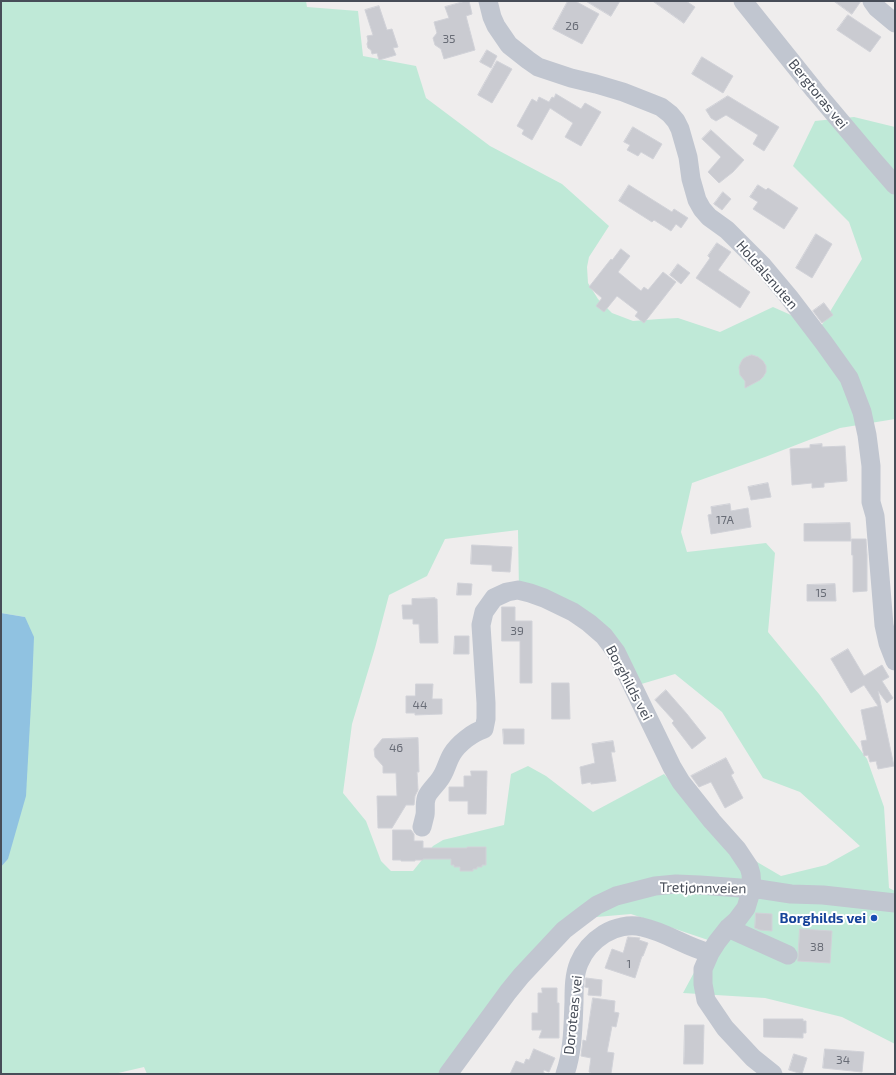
<!DOCTYPE html>
<html>
<head>
<meta charset="utf-8">
<style>
	body { margin:0 }
	#map { position:relative; width:896px; height:1075px; overflow:hidden; background:#efeded; font-family:"Exo 2",sans-serif }
	canvas { display:block }
	.frame { position:absolute; inset:0; border:2px solid #474d58; pointer-events:none }
</style>
</head>
<body>
<div id="map">
<canvas width="896" height="1075"></canvas>
<div class="frame"></div>
</div>
<script>
const c = document.querySelector('canvas').getContext('2d');
c.lineJoin = 'round';
function paint(path, color) { c.fillStyle = color; c.fill(path, 'evenodd'); }
function strokePath(path, color, width, dash) { c.strokeStyle = color; c.lineWidth = width; c.lineCap = dash ? 'butt' : 'round'; c.setLineDash(dash || []); c.stroke(path); }
function label(font, color, halo, rows, align = 'center') {
  c.font = font + ' "Exo 2",sans-serif'; c.lineWidth = 4; c.setLineDash([]); c.textBaseline = 'middle'; c.strokeStyle = halo; c.fillStyle = color; for (const [text, x, y, turn = 0] of rows) {
    c.save(); c.translate(x, y); c.rotate((+turn || 0) * Math.PI / 180); c.textAlign = isNaN(turn) ? turn : align; if (halo) c.strokeText(text, 0, 0); c.fillText(text, 0, 0); c.restore();
  }
}
paint(new Path2D(`
	M1,1H306L307,7L358,11L363,56L416,66L426,98L490,146L562,184L609,226L589,257L587,267L588,283L598,299L612,313L633,321L659,319L678,318L720,332L773,307L820,328L862,259L849,222L793,166L815,121L854,117L895,127V419L840,428L765,457L692,483L681,532L687,552L766,543L775,553L768,632L819,694L867,759L884,807L889,888L895,891V1044L842,1017L765,998L683,993L711,941L631,914L573,919L445,1074H147L144,1067L114,1074H1V867L8,859L25,617L1,613ZM518,530L519,591L584,625L638,685L675,674L722,712L763,778L800,792L860,846L826,865L781,876L740,852L716,829L664,774L593,812L546,776L528,766L511,774L504,825L443,840L433,846L413,871H391L381,861L366,821L343,793L352,724L375,648L389,595L427,576L445,539Z`), '#bfe9d7');
paint(new Path2D(`
	M1,613L25,617L34,637L32,686L26,796L8,859L1,867Z`), '#90c2e1');
const building = new Path2D(`
	M466,1H469L472,14L466,16L475,50L444,59L441,49L435,45L433,38L437,33L434,22L449,18L445,7Z
	M568,1H575L599,14L582,44L553,29Z
	M586,1H620L611,16Z
	M653,1H686L695,7L684,23Z
	M834,1H861L852,14Z
	M379,6L387,30L392,29L398,47L393,48L396,55L379,60L377,53L372,54L371,50L368,48L367,44L368,41L367,36L373,35L365,10Z
	M848,15L881,37L870,52L837,30Z
	M487,50L497,56L491,68L480,62Z
	M702,57L733,76L723,93L692,74Z
	M497,61L512,69L492,103L478,95Z
	M556,94L581,109L585,103L601,112L581,146L565,137L573,123L550,108L532,140L522,134L524,130L517,126L532,99L537,102L539,97L549,102L552,97L554,98Z
	M728,96L779,127L764,151L753,144L758,135L726,115L716,121L711,118L706,110Z
	M633,127L662,144L653,159L641,152L638,156L627,150L630,145L624,142Z
	M711,130L744,160L733,172L719,183L708,172L721,157L702,139Z
	M629,185L672,212L674,209L688,218L681,228L676,224L671,231L654,220L652,222L619,201Z
	M758,185L766,190L768,188L798,208L784,229L753,209L758,202L750,197Z
	M723,192L731,199L722,210L714,204Z
	M816,234L832,244L812,278L796,268Z
	M717,243L731,252L718,270L750,292L740,308L696,278L710,258L708,256Z
	M621,249L630,256L618,272L641,291L644,287L648,290L663,272L676,282L644,323L635,316L638,312L617,296L604,312L596,306L602,298L589,287L611,259L612,260Z
	M678,264L690,273L681,284L670,275Z
	M824,303L833,315L822,323L813,311Z
	M752,355L758,357L763,361L766,366V372L763,377L760,380L745,388V381L740,375L739,367L741,362L743,359L746,357Z
	M822,444V447L845,446L847,481L824,483V487L812,488V483L792,485L790,449L810,448V445Z
	M768,483L771,497L751,500L748,487Z
	M730,504L731,511L748,508L751,527L711,534L708,515L712,514L711,507Z
	M850,523L851,541H804V524Z
	M852,539H866L867,555V591L853,592V555H852Z
	M472,545L512,547L510,572L492,571V565L471,564Z
	M458,583L472,584L471,595H457Z
	M835,584L836,601H807V585Z
	M435,598V599H437L438,643H420L419,624H413V619H403L402,605H412V599Z
	M502,607H515V621H532V683H520V641H502Z
	M455,636H469V654H454Z
	M848,649L864,676L882,665L889,677L882,681L893,698L887,703L878,691L894,766L878,769L876,761L870,762L868,755L864,756L861,741L867,740L861,710L878,706L864,685L851,693L831,659Z
	M552,683H569L570,719H552Z
	M416,684H433L432,699H442V714L415,715V713H406V696H415Z
	M666,690L687,714L706,738L692,749L672,723L674,721L655,700Z
	M503,729H524V744H504Z
	M418,738L419,772H417L418,790L415,796L414,805H406L392,828H378L377,796H397L396,773H383V766L375,757L374,749L382,739Z
	M613,741L615,752H611L616,781L591,784V782L582,784L580,767L595,763L592,744Z
	M726,758L734,773L731,775L743,798L725,808L711,782L699,787L691,776Z
	M471,771H487L486,814H468V801H449V787H464V776H471Z
	M393,830H411L414,834V841H423V848H467V847H486V865H482V867H477V869H473V871H460V867H454V865H451V859H423V860H415V861H401V860H393Z
	M756,913L772,914V931L760,930L755,928Z
	M800,929L832,931L830,963L798,961Z
	M628,937L640,938L639,940L648,943L643,956H642L635,978L605,968L612,949L623,953Z
	M586,978L602,980L601,996L588,995L589,988L585,987Z
	M542,988H557V1003H559V1038H539L542,1030H532V1013H538V993H542Z
	M593,998L615,1001L614,1012L619,1013L616,1027L612,1026L607,1052L614,1053L611,1074H590L591,1073L589,1072L591,1058L581,1056L583,1040L586,1041Z
	M764,1019H803V1021H806V1033H803V1038L764,1037Z
	M685,1025H704L703,1064H684Z
	M534,1049L555,1058L549,1072L544,1070L543,1072L546,1074H510L516,1061L524,1064L526,1059L529,1060Z
	M825,1049L864,1052L862,1072L823,1068Z
	M794,1054L807,1058L802,1074L789,1070Z`);
paint(building, '#cacbd1');
strokePath(building, '#d1d2d8', 1);
strokePath(new Path2D(`
	M488,1L492,17L496,26L509,45L528,60L538,67L571,78L596,84L623,92L651,103L661,107L670,114L676,121L680,129L688,157L691,179L697,200L702,209L709,217L727,230L763,266L789,297L824,343L849,378L862,412L867,435L871,466V502L875,516L884,625L888,643L895,661
	M743,1L815,91L874,161L895,185
	M872,1L877,8L895,23
	M422,827C423,823 424,819 425,815C426,809 424,802 427,796C430,790 436,785 440,779C446,771 447,762 452,754C458,744 473,732 484,729L486,719V703L481,625L484,612L494,598L507,592L518,590L530,593L544,598L573,612L589,623L604,636L616,652L672,767L681,782L712,821L737,849L749,867L751,874L752,888L746,908L737,920L728,928L717,942L710,953L703,969V984L706,1000L725,1028L753,1058L773,1074
	M728,928L788,955
	M448,1074L508,992L521,976L550,945L564,930L581,917L597,905L616,896L655,886L676,884L700,885L740,888H752L791,894L823,895L895,903
	M565,1074C573,1051 573,1026 574,1002C574,989 574,975 579,963C584,951 593,941 604,934C615,927 630,924 642,927C666,932 686,947 710,953`), '#c1c6d0', 19);
for (const [x, y, r, color] of [
	[874,918,4,"#1a4fb4"]
]) { const dot = new Path2D(); dot.arc(x, y, r, 0, 2 * Math.PI); c.fillStyle = color; c.fill(dot); strokePath(dot, '#fff', 1.5); }
label('12px', '#686c76', null, [
	["26",572,26],
	["35",449,39],
	["17A",725,520],
	["15",821,593],
	["39",517,631],
	["44",420,705],
	["46",396,748],
	["38",817,947],
	["1",629,964],
	["34",843,1060]
]);
label('14px', '#474d58', '#fff', [
	["Bergtoras vei",818,94,51],
	["Holdalsnuten",767,275,49],
	["Borghilds vei",629,683,62],
	["Tretjønnveien",703,888,1],
	["Doroteas vei",573,1015,-84]
]);
label('bold 14px', '#164399', '#fff', [
	["Borghilds vei",866,918]
], 'right');
</script>
</body>
</html>
